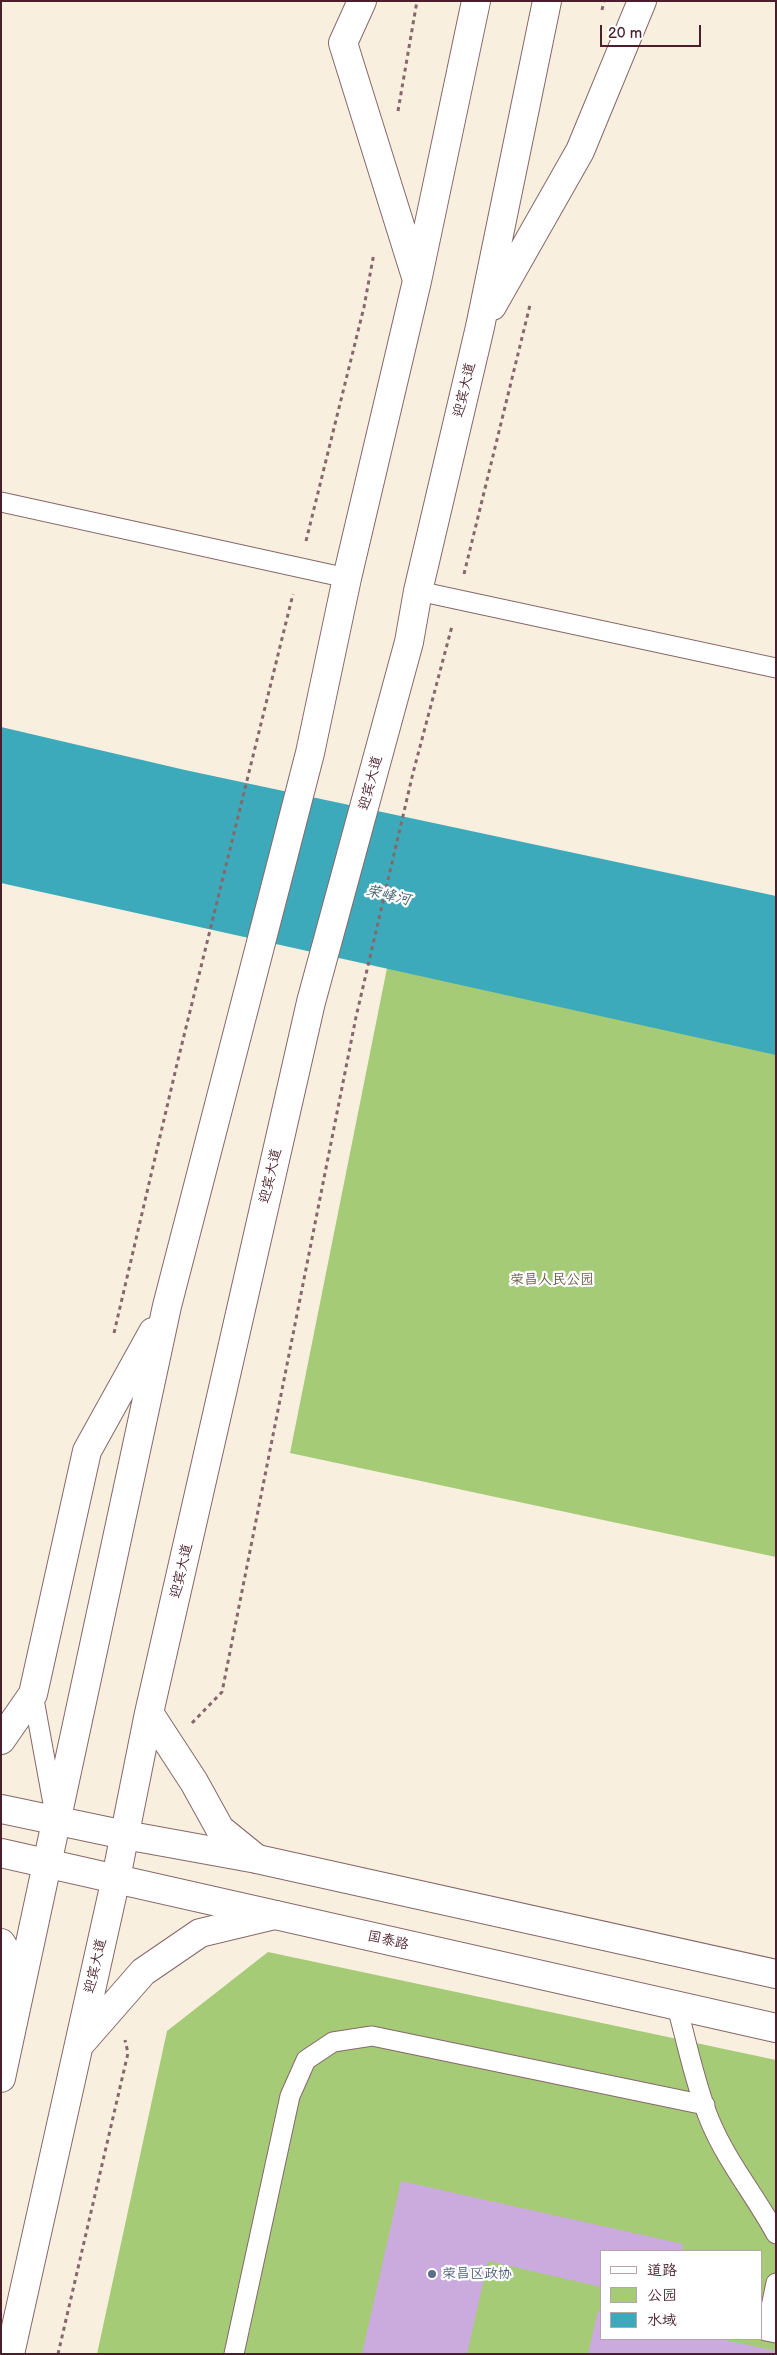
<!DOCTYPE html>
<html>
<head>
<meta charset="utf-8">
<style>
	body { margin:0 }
	#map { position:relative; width:777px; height:2355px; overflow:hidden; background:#f8efdf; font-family:"Balsamiq Sans","LXGW WenKai TC",sans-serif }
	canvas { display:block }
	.frame { position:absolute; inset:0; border:2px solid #4a1f2b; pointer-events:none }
	.legend { position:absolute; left:600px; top:2250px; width:162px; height:90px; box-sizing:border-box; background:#fff; border:1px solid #b7a5aa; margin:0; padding:6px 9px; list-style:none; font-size:15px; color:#4a1f2b }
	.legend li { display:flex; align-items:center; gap:10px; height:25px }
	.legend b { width:25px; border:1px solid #b7a5aa }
	.scale { position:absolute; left:600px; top:25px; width:101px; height:22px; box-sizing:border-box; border:2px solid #4a1f2b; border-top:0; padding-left:6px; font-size:15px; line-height:18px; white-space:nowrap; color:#4a1f2b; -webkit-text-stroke:4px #fff; paint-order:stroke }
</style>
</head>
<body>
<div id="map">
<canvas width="777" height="2355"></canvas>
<div class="frame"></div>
<ul class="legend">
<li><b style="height:6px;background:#fff"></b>道路</li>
<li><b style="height:14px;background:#a5cb76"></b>公园</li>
<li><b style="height:14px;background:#3caaba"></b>水域</li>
</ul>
<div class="scale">20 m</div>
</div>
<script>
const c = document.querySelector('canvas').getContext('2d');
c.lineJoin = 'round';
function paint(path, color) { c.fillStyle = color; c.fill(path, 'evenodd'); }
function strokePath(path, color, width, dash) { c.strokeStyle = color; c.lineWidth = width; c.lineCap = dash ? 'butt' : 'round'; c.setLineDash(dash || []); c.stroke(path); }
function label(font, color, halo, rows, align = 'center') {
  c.font = font + ' "Balsamiq Sans","LXGW WenKai TC",sans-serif'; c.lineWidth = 4.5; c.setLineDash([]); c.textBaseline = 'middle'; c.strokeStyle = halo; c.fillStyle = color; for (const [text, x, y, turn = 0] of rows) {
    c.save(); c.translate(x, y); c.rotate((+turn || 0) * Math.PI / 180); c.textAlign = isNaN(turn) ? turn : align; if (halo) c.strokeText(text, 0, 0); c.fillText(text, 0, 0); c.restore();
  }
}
paint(new Path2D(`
	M387,968L776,1052V1557L290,1453Z
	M268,1952L776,2060V2354H97L167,2031ZM601,2251H761V2339H601Z`), '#a5cb76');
paint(new Path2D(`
	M1,727L185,770L776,896V1055L1,883Z`), '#3caaba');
paint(new Path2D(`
	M401,2181L683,2244L682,2251H601V2287L488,2261L467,2354H362Z
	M598,2311L601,2312V2339H721L776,2351V2354H588Z`), '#cbabdd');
const lane = new Path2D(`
	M1,502L347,578
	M418,591L776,668
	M33,1694L54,1809
	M677,2007C687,2043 696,2088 710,2121C727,2162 755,2195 776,2234
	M776,2283L766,2331L776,2333
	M234,2354L290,2096L306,2060L333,2042L372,2036L705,2105`);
const secondary = new Path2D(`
	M1,1809L125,1835L257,1859L776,1974
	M1,1853L776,2028`);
const primary = new Path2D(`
	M362,1L343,43L417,280
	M492,306L580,151L642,1
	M149,1713L194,1782L220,1829L257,1859
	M1,1740L33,1694L87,1451L153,1332
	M1,1943L6,1951L12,1997
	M81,2043L143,1972L200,1933L275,1915
	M1,2078L167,1306L310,753L347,578L417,281L476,1
	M10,2354L116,1878L149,1713L311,1002L409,642L418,591L480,327L547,1`);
strokePath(lane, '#87686a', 21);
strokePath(secondary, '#87686a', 30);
strokePath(primary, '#87686a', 30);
strokePath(new Path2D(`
	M602,10L604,1
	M398,111L417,1
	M306,541L364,307L374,253
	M464,574L530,305
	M114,1333L177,1064L293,594
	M192,1723L222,1692L356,1017L413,773L452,626
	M58,2354L128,2053L125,2040`), '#87686a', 3, [4, 4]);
strokePath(lane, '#fff', 19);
strokePath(secondary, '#fff', 28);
strokePath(primary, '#fff', 28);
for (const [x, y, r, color] of [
	[432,2274,5,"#5c6f8a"]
]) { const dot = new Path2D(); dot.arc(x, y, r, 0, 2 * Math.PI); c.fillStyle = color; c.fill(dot); strokePath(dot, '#fff', 2); }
label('14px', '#4a1f2b', '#fff', [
	["迎宾大道",465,390,-77],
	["迎宾大道",371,783,-75],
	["迎宾大道",271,1176,-77],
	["迎宾大道",182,1571,-77],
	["国泰路",388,1941,13],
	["迎宾大道",96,1966,-77]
]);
label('14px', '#6a5b45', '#fff', [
	["荣昌人民公园",552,1280]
]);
label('14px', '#4e5e75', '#fff', [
	["荣昌区政协",442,2274]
], 'left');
label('italic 15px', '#445e6b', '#fff', [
	["荣峰河",388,896,13]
]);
</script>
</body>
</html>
